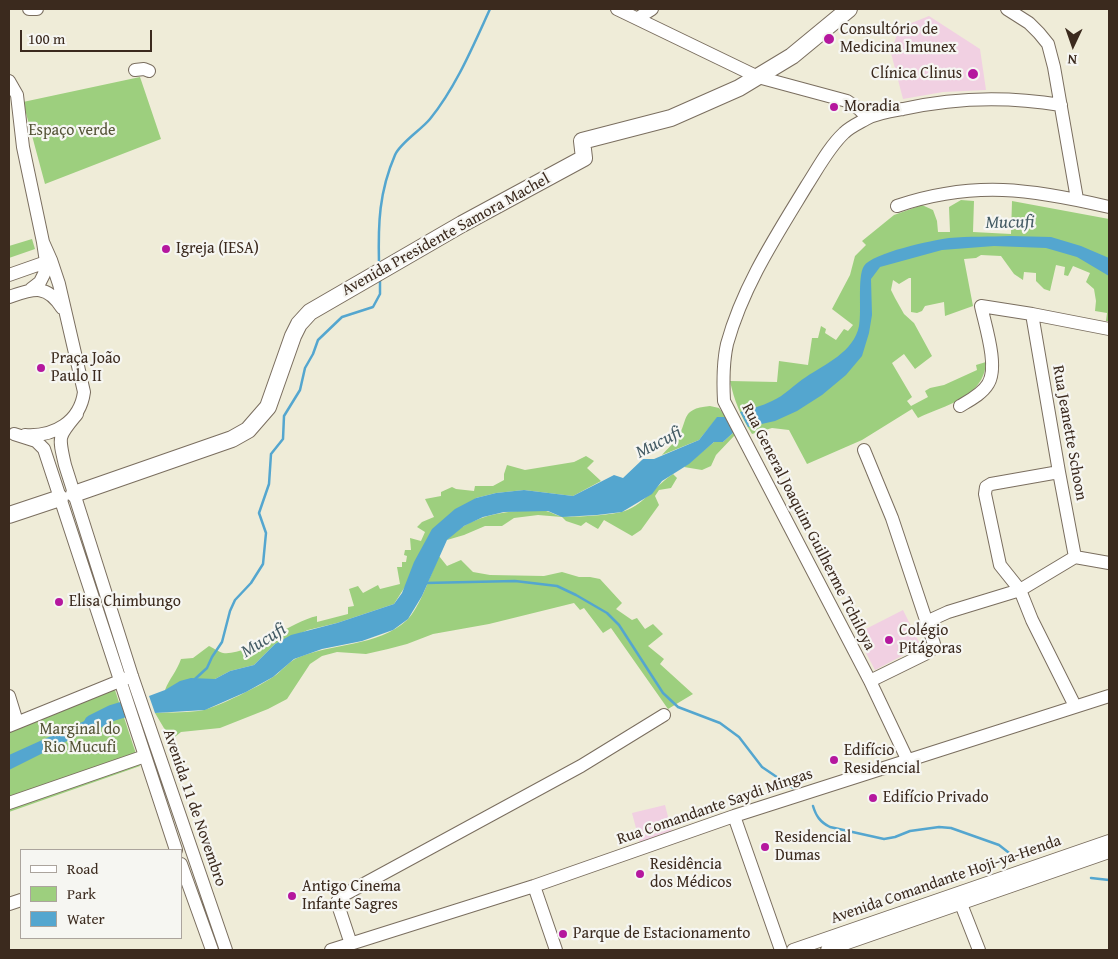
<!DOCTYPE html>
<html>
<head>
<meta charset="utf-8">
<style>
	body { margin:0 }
	#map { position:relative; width:1118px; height:959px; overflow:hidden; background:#efecd8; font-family:"Gentium Book Plus",serif }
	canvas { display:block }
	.frame { position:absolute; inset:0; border:10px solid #3b2a1e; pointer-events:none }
	.legend { position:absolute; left:20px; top:849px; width:162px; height:90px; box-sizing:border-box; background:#f6f6f2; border:1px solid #aba49d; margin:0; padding:6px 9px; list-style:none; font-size:15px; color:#3b2a1e }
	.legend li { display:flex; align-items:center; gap:10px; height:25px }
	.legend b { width:25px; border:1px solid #aba49d }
	.north { position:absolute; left:1048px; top:20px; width:50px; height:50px; -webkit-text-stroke:4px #f6f6f2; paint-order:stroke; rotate:183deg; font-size:14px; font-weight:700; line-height:20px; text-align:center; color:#3b2a1e }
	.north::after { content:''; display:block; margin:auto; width:18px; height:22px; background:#3b2a1e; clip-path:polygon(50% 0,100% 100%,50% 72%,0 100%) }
	.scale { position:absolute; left:20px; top:30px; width:132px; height:22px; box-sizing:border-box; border:2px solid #3b2a1e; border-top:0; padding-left:6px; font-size:15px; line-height:18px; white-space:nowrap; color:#3b2a1e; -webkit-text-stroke:4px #f6f6f2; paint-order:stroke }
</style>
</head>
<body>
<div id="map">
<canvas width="1118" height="959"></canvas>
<div class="frame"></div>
<ul class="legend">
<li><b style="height:6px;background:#fff"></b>Road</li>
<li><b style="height:14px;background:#9dcf7e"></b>Park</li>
<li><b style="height:14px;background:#54a6cf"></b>Water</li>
</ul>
<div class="north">N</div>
<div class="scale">100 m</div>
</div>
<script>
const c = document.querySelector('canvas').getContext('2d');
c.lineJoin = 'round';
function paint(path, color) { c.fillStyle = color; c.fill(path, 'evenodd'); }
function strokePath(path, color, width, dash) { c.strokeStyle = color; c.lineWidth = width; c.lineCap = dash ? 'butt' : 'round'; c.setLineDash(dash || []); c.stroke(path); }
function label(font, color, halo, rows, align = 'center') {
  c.font = font + ' "Gentium Book Plus",serif'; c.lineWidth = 4.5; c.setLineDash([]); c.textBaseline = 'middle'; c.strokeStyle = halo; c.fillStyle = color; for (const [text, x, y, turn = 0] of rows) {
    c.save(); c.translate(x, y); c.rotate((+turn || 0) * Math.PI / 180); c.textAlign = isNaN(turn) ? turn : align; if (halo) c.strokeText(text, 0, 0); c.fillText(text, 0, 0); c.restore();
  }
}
paint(new Path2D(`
	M929,16L980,49L986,90L943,92L903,99L891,53L899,28Z
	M903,610L921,646L875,670L856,634Z
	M665,805L672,832L640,843L632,813Z`), '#f1d0e2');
paint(new Path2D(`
	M140,77L161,139L45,184L23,102Z
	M961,200L974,201L973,232L1011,234L1012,201L1109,219V321H1106L1107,313L1095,311L1096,301L1094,289L1086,282L1090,273L1073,266L1068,276L1064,275L1065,267L1056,265L1050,291L1044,289L1036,281V273L1024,272L1023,280L1014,274L1001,256L981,255L976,258L964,259L973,306L945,316L944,302L925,306L922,311L917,313L911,312V278H909L899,284L893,280L891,290L895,298L904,314L914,323L932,356L915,369L904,354L892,363L912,397L907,401L911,406L928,397L925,391L930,388L944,385L977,370L976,365L986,362C984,398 945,405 918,418L912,409L862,440L807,464L789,430L772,428L752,434C741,417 734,400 730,381L777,382L779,361L808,365L812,338H818L821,326L826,329L825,333L836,340L844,329L848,331L853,325L832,309L850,275L855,256L866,245L862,241L894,215L922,205L933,210L937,221L938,232H950L949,207Z
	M32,239L35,249L9,258V246Z
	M710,406L719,408L726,417L717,418L699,440L662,455C666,450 672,445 676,440C690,421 678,409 710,406Z
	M734,432V436L716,455L711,466L702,470L684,467L714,442H723Z
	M586,456L594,461L587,468L601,481L573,496L524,490L496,493L476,498L406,585L394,604L337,623L308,630L275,644L254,665L230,671L215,679H205L165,690C169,679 177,671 181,659L193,658L209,646C213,648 219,652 223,653C248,656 290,622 317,616V622L348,614V607L354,606L349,589L358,586L363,593L378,585L380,589L400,584L397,567H402V562H406L407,556L404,555L405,550H411L410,538L421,541L425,532L417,527L422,522L434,517L425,499L441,496V492L452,487L456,489L474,491L475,486H493L504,480V474L507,465L525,470L574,462Z
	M673,474L677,478L671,488L659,490L655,496L659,505L641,530L632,536L604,520L598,529L586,522L581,526L566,521L562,517L538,515L514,518L502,526H485L464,535L447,540C452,535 458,529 464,526C488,512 519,509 546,511C551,512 555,515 560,516C570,518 611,515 621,512C642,507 655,486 673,474Z
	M439,556L447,566L461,560L473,572L490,575L544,576L562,572L579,577H590L600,579L622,603L616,609L632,620L637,618L645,629L653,624L663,634L648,646L664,659L660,664L693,694L668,709L611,628L603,633L584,608L580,610L574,603L489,624L433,634L407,644L388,649L366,654L337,652L322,656L310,664L287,699L268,709L220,728L181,732L171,740L155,713C171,712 189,713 204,710C219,706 260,686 273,677C281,672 288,662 297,658C331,643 378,647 407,620C420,608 431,573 439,556Z
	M111,678L140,766L9,812V720Z`), '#9dcf7e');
paint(new Path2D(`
	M1010,236L1051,237L1081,246L1109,258V276L1077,257L1046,248L994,246L942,250L880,267L871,279L872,315L869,333L862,356L846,375L822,395L797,411L775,421L748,427L740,412C750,409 762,406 772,401C784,396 795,384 806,377C825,364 854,352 859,326C862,311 857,277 864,266C872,253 933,240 949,238C969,236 990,237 1010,236Z
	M717,417H726L734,432L723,442H714L689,464L662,481L652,494L622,512L597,515L562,517L548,511L504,512L483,517L464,526L447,540L422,596L408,619L393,630L362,641L322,649L294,659L273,677L246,692L205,710L155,713L149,696L165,690L180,681L191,678L215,679L230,671L254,665L275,644L291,635L337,623L394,604L402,593L414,562L432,529L455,509L476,498L496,493L524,490L573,496L614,475L623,478L643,459H654L699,440Z
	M111,709L115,717L9,770V755Z`), '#54a6cf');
strokePath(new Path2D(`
	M379,263C378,224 379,192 395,155C400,143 421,130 430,119C456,87 473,46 490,9
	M425,583L515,581L557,586L576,595L607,613L619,625L663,693L678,707L720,723L739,737L762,767L793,788
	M195,679L207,668L212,657L222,642L230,611L235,600L251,583L263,564L266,533L259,513L269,484L271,454L283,439L284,416L300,390L305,368L313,354L318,340L342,317L373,307L380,294V280
	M813,806C816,816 820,822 830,827L884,839L895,837L910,831L939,827L951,828L999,845L1013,856
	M1091,878L1109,880`), '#54a6cf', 2.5);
strokePath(new Path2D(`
	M92,723L112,713L135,706`), '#54a6cf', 16);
const minor = new Path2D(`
	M29,9H37
	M617,9L758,77L847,101L859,109L868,118
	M1007,9L1029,23L1039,33L1048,44L1054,67L1077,199
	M638,18L652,9
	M135,70L144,69L149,71
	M9,81L17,95L23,147L43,242L46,262L44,274L40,282L31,289
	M897,206C974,180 1032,189 1109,207
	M9,275L46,262
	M9,297C33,289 46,283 62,308
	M1032,314L1059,472L1075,557
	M960,406C970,400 982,394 988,384C999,367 985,325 981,306L1032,314L1109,329
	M77,414C58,437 58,435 65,465L132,676L226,950
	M14,434L36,441L44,449L176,850
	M25,435C54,437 80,422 84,392L59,284L51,260L43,242
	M864,450L892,518L934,644L932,649L925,654L870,681
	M1059,472L991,484L986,487L985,494L1000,565L1020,590L1032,620L1075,706
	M926,622L948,612L1020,590L1075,557L1109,563
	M9,696L17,722
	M9,726L127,678
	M908,761L870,681L724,401C723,382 723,362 727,344C743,286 776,236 807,185C818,168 829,147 844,133C850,127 859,123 866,119C877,113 891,111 903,109C956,97 1007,96 1061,105
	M9,803L145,756
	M734,816L781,950
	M181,864L212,950
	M534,886L556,950
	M9,904L21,900
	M961,904L979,950
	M351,944L337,902L340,897L581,766L664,715
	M331,950L534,886L734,816L1109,696
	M793,950L1109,841
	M827,950L1109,852`);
const major = new Path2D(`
	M74,494L232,439L248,430L268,407L293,336L299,324L310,312L462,224L584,158L582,141L671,118L739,88L792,56L849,9
	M9,515L60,498`);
strokePath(minor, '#7a6e5f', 14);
strokePath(major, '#7a6e5f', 18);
strokePath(minor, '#fff', 12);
strokePath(major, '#fff', 16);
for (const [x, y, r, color] of [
	[829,39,6,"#b5179e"],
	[973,74,6,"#b5179e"],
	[834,107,5,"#b5179e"],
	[166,249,5,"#b5179e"],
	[41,368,5,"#b5179e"],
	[59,602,5,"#b5179e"],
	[889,640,5,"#b5179e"],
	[834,760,5,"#b5179e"],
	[873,798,5,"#b5179e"],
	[765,847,5,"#b5179e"],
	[640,874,5,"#b5179e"],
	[292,896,5,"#b5179e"],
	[563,934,5,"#b5179e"]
]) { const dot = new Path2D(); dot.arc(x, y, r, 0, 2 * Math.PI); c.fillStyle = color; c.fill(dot); strokePath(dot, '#f6f6f2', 2); }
label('16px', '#3b2a1e', '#f6f6f2', [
	["Consultório de",840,30],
	["Medicina Imunex",840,48],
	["Clínica Clinus",962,74,"right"],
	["Moradia",844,107],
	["Igreja (IESA)",176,249],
	["Praça João",51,359],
	["Paulo II",51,377],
	["Elisa Chimbungo",69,602],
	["Colégio",899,631],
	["Pitágoras",899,649],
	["Edifício",844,751],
	["Residencial",844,769],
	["Edifício Privado",883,798],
	["Residencial",775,838],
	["Dumas",775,856],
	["Residência",650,865],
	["dos Médicos",650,883],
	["Antigo Cinema",302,887],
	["Infante Sagres",302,905],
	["Parque de Estacionamento",573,934]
], 'left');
label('16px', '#545336', '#f6f6f2', [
	["Espaço verde",72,131],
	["Marginal do",80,730],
	["Rio Mucufi",80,748]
]);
label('16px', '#3b2a1e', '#f6f6f2', [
	["Avenida Presidente Samora Machel",446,235,-29],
	["Rua Jeanette Schoon",1069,433,80],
	["Rua General Joaquim Guilherme Tchiloya",808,527,63],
	["Rua Comandante Saydi Mingas",715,807,-19],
	["Avenida 11 de Novembro",194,808,71],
	["Avenida Comandante Hoji-ya-Henda",946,880,-19]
]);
label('italic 18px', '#455c65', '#f6f6f2', [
	["Mucufi",1010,223,-1],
	["Mucufi",659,443,-27],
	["Mucufi",264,641,-32]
]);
</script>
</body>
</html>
